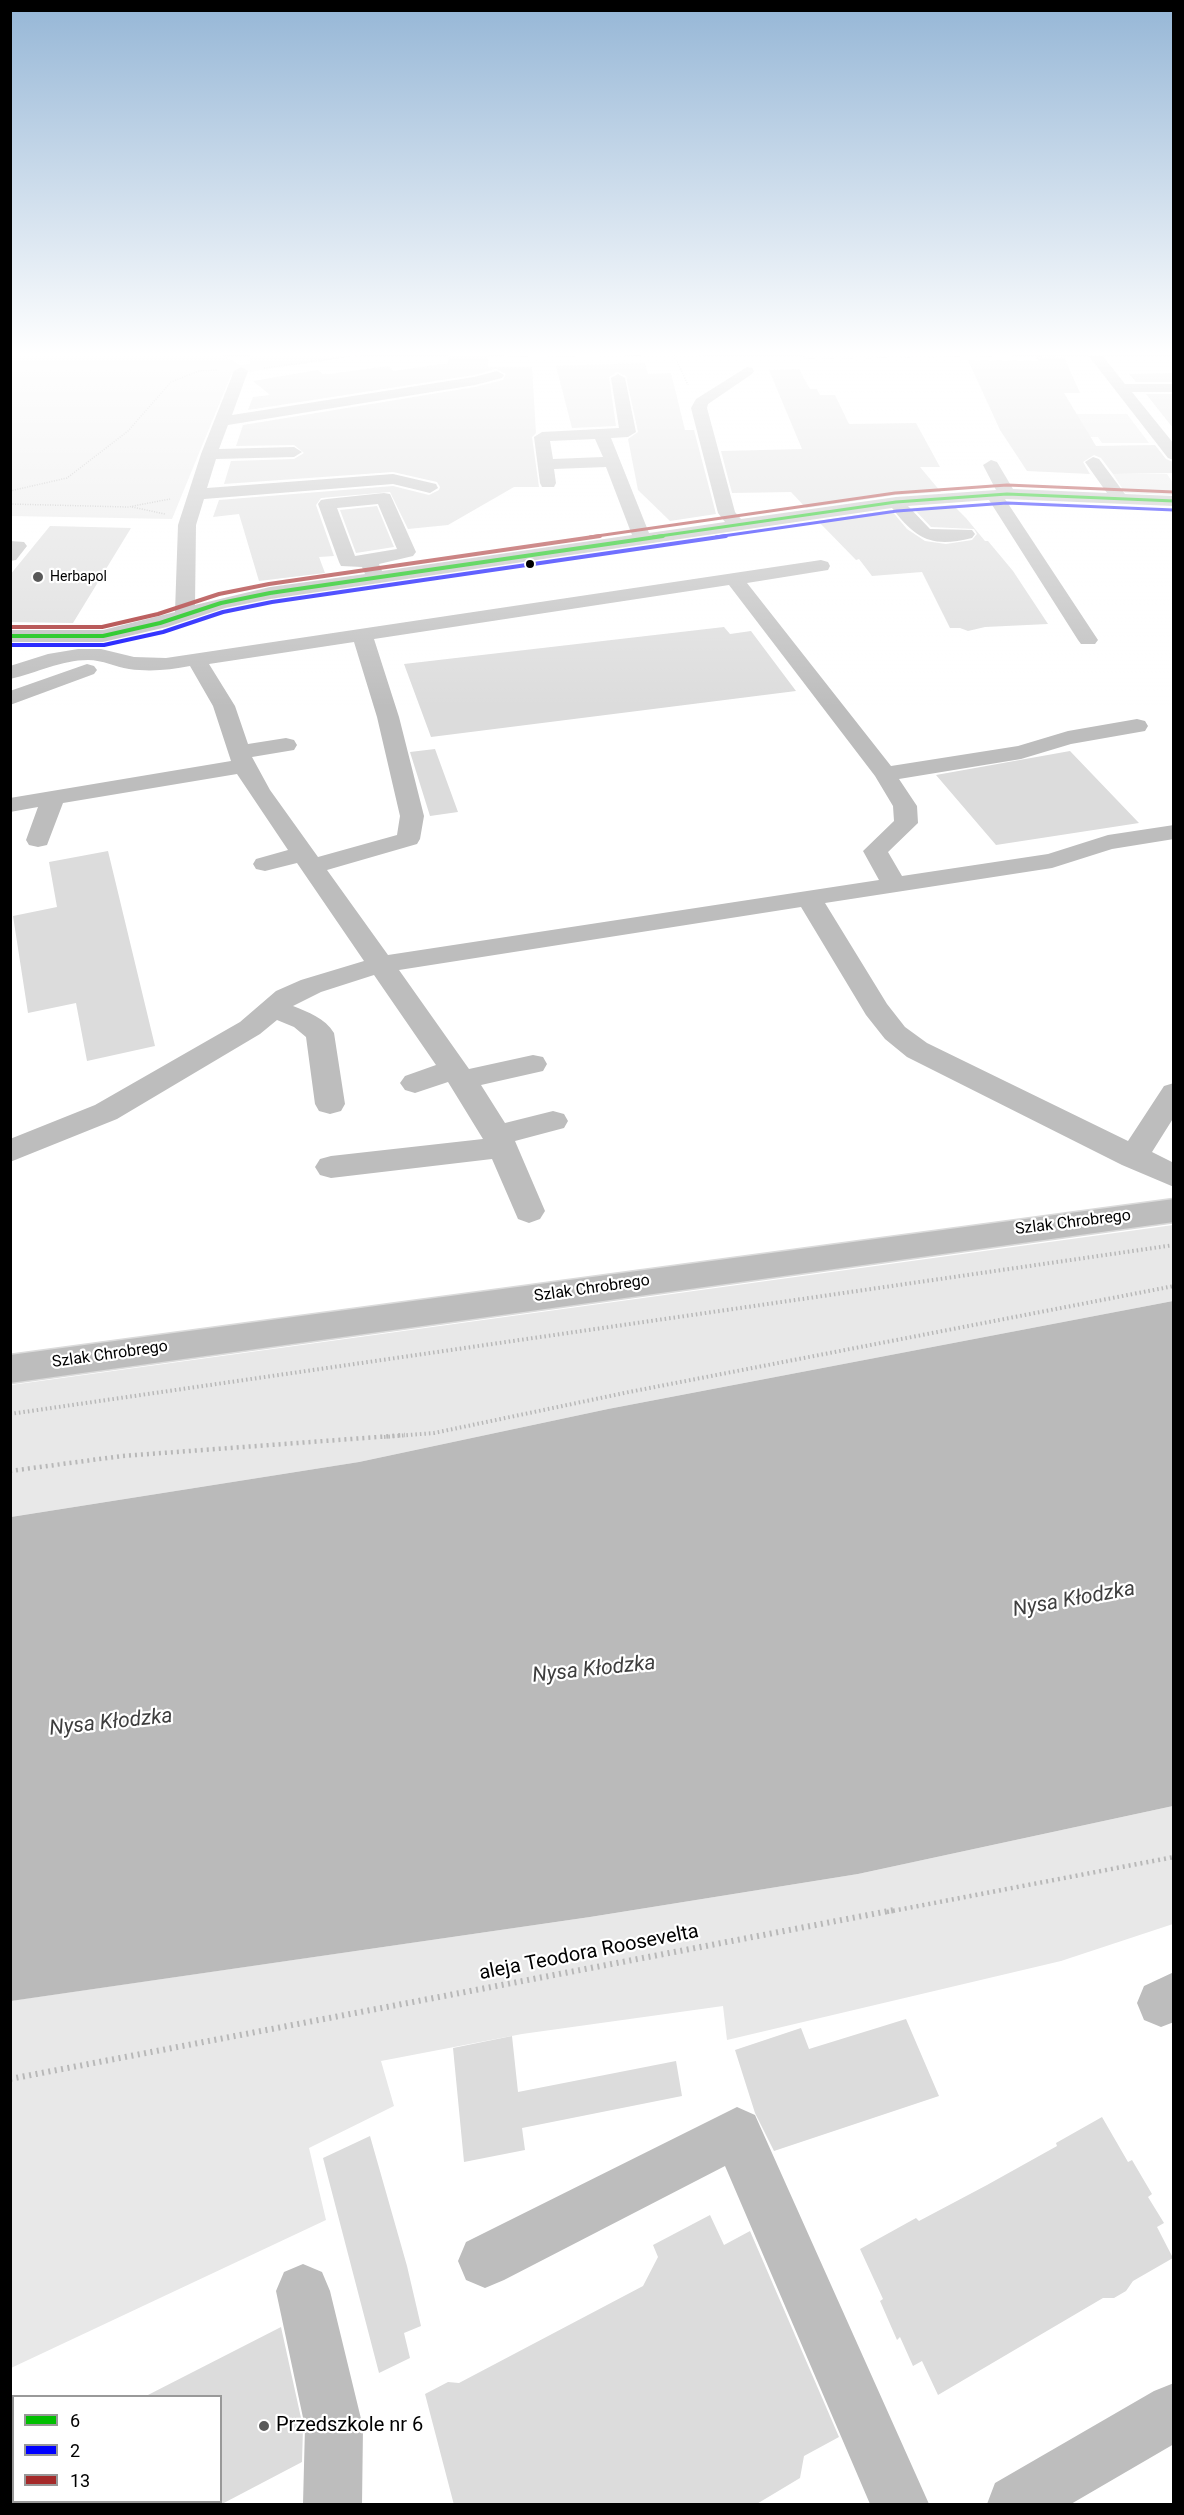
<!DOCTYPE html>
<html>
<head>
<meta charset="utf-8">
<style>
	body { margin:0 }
	#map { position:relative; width:1184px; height:2515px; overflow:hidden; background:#fff; font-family:Roboto,sans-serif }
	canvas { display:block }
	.frame { position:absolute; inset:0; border:12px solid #000; pointer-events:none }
	.legend { position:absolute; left:12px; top:2395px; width:210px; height:108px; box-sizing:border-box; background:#fff; border:2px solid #999; margin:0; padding:8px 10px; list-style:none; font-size:18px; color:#000 }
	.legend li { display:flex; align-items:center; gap:12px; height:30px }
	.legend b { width:30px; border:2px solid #999 }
</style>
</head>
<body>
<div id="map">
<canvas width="1184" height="2515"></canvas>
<div class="frame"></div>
<ul class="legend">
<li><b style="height:8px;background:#00bf00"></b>6</li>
<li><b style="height:8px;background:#00f"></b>2</li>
<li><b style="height:8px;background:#a52a2a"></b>13</li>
</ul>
</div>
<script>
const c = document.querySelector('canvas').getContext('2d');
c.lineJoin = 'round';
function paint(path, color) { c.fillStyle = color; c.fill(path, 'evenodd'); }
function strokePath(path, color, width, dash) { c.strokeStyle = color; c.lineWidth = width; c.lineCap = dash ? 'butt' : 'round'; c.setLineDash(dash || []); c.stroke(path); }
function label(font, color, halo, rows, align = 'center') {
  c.font = font + ' Roboto,sans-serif'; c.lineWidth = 4.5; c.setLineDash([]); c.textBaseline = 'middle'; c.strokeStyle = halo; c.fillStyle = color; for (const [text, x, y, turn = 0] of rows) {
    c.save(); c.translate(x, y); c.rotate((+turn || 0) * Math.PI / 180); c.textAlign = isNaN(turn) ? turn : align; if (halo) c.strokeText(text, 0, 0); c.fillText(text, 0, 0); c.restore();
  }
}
paint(new Path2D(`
	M11,355H223L240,365L250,364V355H361L231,375L172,519L11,516Z
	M504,355H707L505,357Z
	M802,355H1012L1013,356L805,359Z
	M1053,414H1127L1149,443H1102L1098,437H1069Z
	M1113,474H1167L1173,483V495L1125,493Z
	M1173,1225V1301L608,1409L359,1462L11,1517V1385Z
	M1173,1806V1924L1061,1961L727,2040L723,2006L522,2034L381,2061L394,2106L309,2148L326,2220L11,2368L10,2001L590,1917L858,1874Z`), '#e8e8e8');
paint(new Path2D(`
	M1173,1301V1806L858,1874L590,1917L11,2001V1517L359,1462L608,1409Z`), '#bababa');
paint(new Path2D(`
	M449,355H488V367H532L536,433L532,437L539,487H514L448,525L408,529L390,492L321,498L316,505L334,556L319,557L325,573L259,581L239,514L213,517L219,500L393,486L429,495L439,490L440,487L437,482L393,472L224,484L231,461L294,459L304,453L294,445L236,446L243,425L475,387L503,380L506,374L496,369L474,375L248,410L253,397L270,395L253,381L318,370L323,374H329L388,366L394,371L448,363Z
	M1036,356L1064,357L1080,393H1064L1096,446L1155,445L1166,459L1173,462V473L1113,474L1101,458L1094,455L1083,462L1090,474L1027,471L1000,430L968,360L1038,361Z
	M645,363L648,374L671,373L685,430H694L716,514L670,521L638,490L628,439L638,432L626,376L617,372L609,377L616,426L572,428L556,366Z
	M799,369L810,389H817L820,395H835L849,424L916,423L940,467H920L941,492L896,495L806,508L791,492L732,493L721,451L802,449L769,370Z
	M1173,373V382H1136L1129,374Z
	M1146,394H1173V428Z
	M953,505L966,518L985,541H988L1013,571L1048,624L985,627L968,631L960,628H950L922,572L872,576L859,559L856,560L818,521L891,510L907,529L925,541L946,544L972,540L977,534L974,529L931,527L913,508Z
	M377,506L394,547L356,553L340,510Z
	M50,526L131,528L73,623L10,622V575Z
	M724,627L730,634L751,631L796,691L431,737L404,664Z
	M435,749L458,812L430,816L410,752Z
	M1070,751L1139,823L996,845L936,775Z
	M108,851L155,1046L87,1061L76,1003L28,1013L13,916L57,907L49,862Z
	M906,2019L939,2096L774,2151L755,2113L735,2050L801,2028L809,2049Z
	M512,2036L518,2092L676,2061L682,2096L522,2128L525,2150L464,2162L453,2048Z
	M1102,2117L1128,2162L1132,2160L1152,2194L1148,2197L1164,2223L1157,2227L1173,2258L1133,2281L1126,2291L1114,2298H1103L938,2395L922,2361L913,2366L900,2337L897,2340L880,2301L883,2299L860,2249L916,2218L919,2221L987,2185L1057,2146L1056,2143Z
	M370,2136L407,2266L421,2326L404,2333L410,2358L379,2373L323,2158Z
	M710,2215L724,2245L750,2231L839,2437L804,2456L800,2478L755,2505H454L425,2394L448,2382L459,2383L643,2286L658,2257L653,2245Z
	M281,2327L303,2427L302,2462L220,2505V2397H144Z`), '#dcdcdc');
const major = new Path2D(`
	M1174,1199V1222L10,1383V1355Z`);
strokePath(major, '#dbdbdb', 3);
strokePath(new Path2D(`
	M674,355L688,385
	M264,368L358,355
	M10,491L67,478L128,431L171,382L199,371L217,370
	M10,504L128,507L170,499
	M132,507L165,514`), '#b8b8b8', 1.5, [1, 1.5]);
strokePath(new Path2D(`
	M10,1414L1174,1245
	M384,1437L434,1433L629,1392L1174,1286`), '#b8b8b8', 4, [1.5, 3]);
strokePath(new Path2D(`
	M10,1471L122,1456L405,1435
	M887,1912L1174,1857`), '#b8b8b8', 4.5, [2, 4]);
strokePath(new Path2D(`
	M10,2079L894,1910`), '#b8b8b8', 6, [2, 4.5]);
paint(new Path2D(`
	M1088,355H1102L1125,384H1174V392H1132L1174,444V460L1168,458Z
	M241,367L248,371L232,415L474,377L497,371L504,375L502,378L475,385L228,425L219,449L294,447L302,452L294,457L216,459L207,488L393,474L436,484L438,488L430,493L393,484L204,499L196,525L195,605L270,587L365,574L362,567L341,566L339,562L318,504L321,500L327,499L384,493L390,494L416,552L413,556L379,564L382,571L632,535L606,467L554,469L556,483L554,487H542L540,483L534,437L542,432L619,428L611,378L618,374L625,378L636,432L628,437L611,438L649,533L725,522L718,513L691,408L696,399L747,367L752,368L754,371L752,374L708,404L707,408L735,512L741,519L896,497L996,490L983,465L991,460L997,462L1013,489L1107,493L1085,462L1093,457L1099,459L1125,494L1174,496V506L1005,499L1098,640L1095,644H1081L1078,640L989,500L908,506L930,529L972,530L975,534L972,538C931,548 916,539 892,508L270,599L225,608L167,627L103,642H10V630H103L175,612L178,525L201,454L234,371ZM595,439L603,457L553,459L550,441ZM378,504L397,549L355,556L337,508Z
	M10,541L24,542L27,546L16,560L10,561Z
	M821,560L828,562L830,566L828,570L747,583L891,766L1018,746L1068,731L1137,719L1145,721L1148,726L1145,731L1071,744L1021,759L899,779L917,806L918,823L888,852L902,876L1048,854L1108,835L1174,825V839L1112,849L1052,868L825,903L887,1004L905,1027L927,1043L1128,1141L1164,1086L1174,1083V1117L1152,1152L1174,1163V1187L1122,1165L907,1057L885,1039L866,1015L801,907L399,970L469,1069L533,1055L543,1057L547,1064L543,1071L481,1085L505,1123L553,1111L564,1114L568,1121L564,1128L515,1141L545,1211L540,1219L529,1223L518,1219L492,1159L331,1178L320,1175L315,1167L320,1159L331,1156L483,1139L448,1082L415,1093L405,1090L400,1083L405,1076L436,1065L374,975L321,992L293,1006C308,1012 325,1018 334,1033L345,1104L341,1111L330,1114L319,1111L315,1104L306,1037L294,1027L277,1020L260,1034L117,1119L10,1162V1139L95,1105L240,1022L276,991L301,980L364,961L297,863L265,871L256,869L253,864L256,859L288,850L237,774L63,803L47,845L38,847L29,845L26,840L38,807L10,812V798L231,761L213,706L190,666C170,670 150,672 129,669C115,667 103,660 88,660C61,660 37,673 10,679V666L48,654L78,649H101L134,657L166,658ZM729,585L875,776L893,806L894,821L863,851L879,880L388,955L327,870L417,844L420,839L424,816L399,717L374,639ZM354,642L377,717L400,816L397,835L318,857L270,790L252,757L294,750L297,745L294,740L286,738L248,744L235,706L209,664Z
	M87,664L94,666L97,670L94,674L10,705V691Z
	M1174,1972V2022L1161,2027L1144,2020L1137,2003L1144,1986Z
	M737,2107L755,2115L929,2504H870L725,2166L504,2280L485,2288L466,2280L458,2261L466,2242Z
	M303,2264L322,2272L330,2291L363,2427L362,2504H303L305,2427L276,2291L284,2272Z
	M1174,2383V2444L1071,2504H987L995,2483L1154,2391Z`), '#bdbdbd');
paint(major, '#bdbdbd');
strokePath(new Path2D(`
	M653,537L896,502L1007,494L1174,501`), '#00bf00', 3);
strokePath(new Path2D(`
	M10,636H103L160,623L221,603L270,593L663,536`), '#00bf00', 4);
strokePath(new Path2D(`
	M716,537L897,511L1007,503L1174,510`), '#00f', 3);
strokePath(new Path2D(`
	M10,645H104L163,632L223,612L272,602L726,536`), '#00f', 4);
strokePath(new Path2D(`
	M590,537L895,493L1007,485L1174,492`), '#a52a2a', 3);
strokePath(new Path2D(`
	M10,627H102L158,614L219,594L269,584L600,536`), '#a52a2a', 4);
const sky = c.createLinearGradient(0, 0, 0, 707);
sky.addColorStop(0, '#95b6d6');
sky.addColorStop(0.5, '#fff');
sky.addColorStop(1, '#ffffff00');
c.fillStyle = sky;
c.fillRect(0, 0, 1184, 707);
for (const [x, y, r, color] of [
	[530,564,5,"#000"],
	[38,577,6,"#595959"],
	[264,2426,6,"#595959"]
]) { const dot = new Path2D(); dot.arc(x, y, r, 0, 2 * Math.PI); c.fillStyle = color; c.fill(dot); strokePath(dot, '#fff', 2); }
label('14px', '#000', '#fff', [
	["Herbapol",50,577]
], 'left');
label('16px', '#000', '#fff', [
	["Szlak Chrobrego",1073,1223,-7],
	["Szlak Chrobrego",592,1289,-8],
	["Szlak Chrobrego",110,1355,-8]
]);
label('20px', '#000', '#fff', [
	["aleja Teodora Roosevelta",589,1953,-11]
]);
label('20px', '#000', '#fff', [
	["Przedszkole nr 6",276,2426]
], 'left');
label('italic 21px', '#3e3e3e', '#fff', [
	["Nysa Kłodzka",1074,1600,-10],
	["Nysa Kłodzka",594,1670,-6],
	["Nysa Kłodzka",111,1723,-6]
]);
</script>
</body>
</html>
